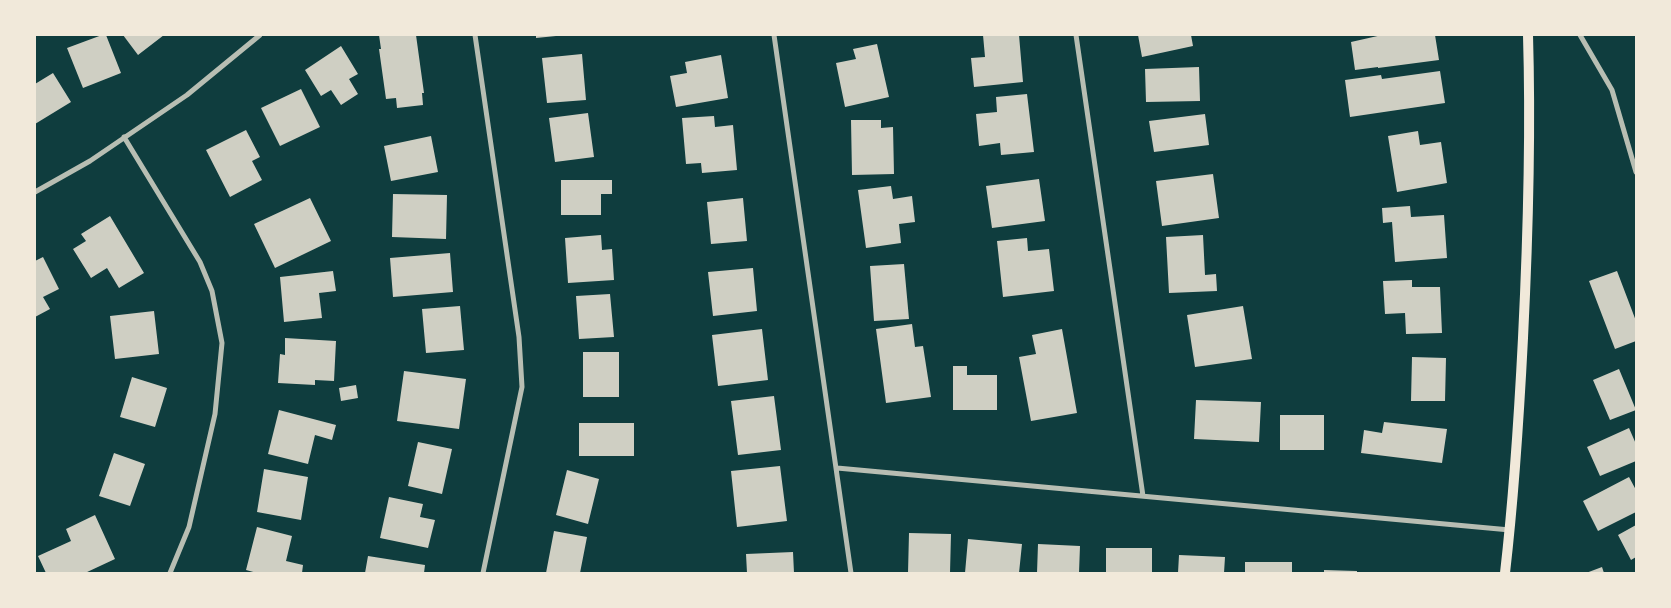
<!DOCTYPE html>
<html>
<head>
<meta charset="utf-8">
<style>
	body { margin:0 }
	#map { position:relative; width:1671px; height:608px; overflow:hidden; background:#0f3d3e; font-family:"Space Grotesk",sans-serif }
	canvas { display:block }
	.frame { position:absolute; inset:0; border:36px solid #f1e9da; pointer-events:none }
</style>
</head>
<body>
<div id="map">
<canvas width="1671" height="608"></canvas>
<div class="frame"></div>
</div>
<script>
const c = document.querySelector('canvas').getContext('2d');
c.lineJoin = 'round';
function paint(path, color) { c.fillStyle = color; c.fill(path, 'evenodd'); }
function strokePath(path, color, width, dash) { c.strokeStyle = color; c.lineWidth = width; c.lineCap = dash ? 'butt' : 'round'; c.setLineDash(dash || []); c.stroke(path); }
paint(new Path2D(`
	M102,35H106L121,73L83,88L67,48Z
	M123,35H164L138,55Z
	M379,35H416L424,93H422L423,105L397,108L396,98L386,99L379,49H381Z
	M536,35H556V36L536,38Z
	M983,35H1019L1023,82L974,87L971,58L985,57Z
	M1138,35H1191L1193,46L1142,57Z
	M1382,35H1435L1439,60L1378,68V67L1355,70L1351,42Z
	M877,44L889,97L845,107L836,63L856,59L853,49Z
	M341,46L358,74L349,79L358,94L341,105L331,90L321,96L305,70Z
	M582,54L586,100L547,103L542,58Z
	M721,55L728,98L676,107L670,76L687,73L685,62Z
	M1199,67L1200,101L1146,102L1145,69Z
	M1440,71L1445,103L1350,117L1345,80L1381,75L1382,79Z
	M53,73L71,102L35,124V84Z
	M301,89L320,127L280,146L261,108Z
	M1027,94L1034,152L1001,155L1000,143L979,146L976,114L997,112L996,97Z
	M588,113L594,157L555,162L549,118Z
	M1205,114L1209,145L1154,152L1149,121Z
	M714,116L715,127L733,125L737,170L702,173L701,163L686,164L682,118Z
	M851,120H881V128L893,127L894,174L852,175Z
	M246,130L260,157L252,161L262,180L230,197L206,150Z
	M1418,131L1420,145L1441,142L1447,183L1397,192L1388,136Z
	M431,136L438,172L391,181L384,146Z
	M1213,174L1219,218L1162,226L1156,181Z
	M1039,179L1045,221L992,228L986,186Z
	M561,180H612V194H601V215H561Z
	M891,186L893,199L912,196L915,222L899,224L901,243L866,248L858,190Z
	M393,194L447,195L446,239L392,237Z
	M310,198L331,241L275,268L254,224Z
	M743,198L747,241L711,244L707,202Z
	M1410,206L1411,217L1444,215L1447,258L1395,262L1392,222L1383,223L1382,208Z
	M110,216L144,273L119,288L107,268L91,278L73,249L86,241L81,234Z
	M601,235L602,250L612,249L614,280L568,283L565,238Z
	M1203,235L1205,275L1216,274L1217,291L1169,293L1166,237Z
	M1027,238L1028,251L1049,249L1054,291L1003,297L997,241Z
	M450,253L453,292L393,297L390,258Z
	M43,257L59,289L43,297L50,309L35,317V261Z
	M904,264L909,319L874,321L870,266Z
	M753,268L757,311L713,316L708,272Z
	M333,271L336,291L319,293L322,318L284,322L280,277Z
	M1617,271L1636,321V341L1615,349L1589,281Z
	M1412,280V287H1440L1442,333L1406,334L1405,313L1385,314L1383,281Z
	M610,294L614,337L579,339L576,296Z
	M460,306L464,350L426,353L422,309Z
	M1243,306L1252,359L1195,367L1187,315Z
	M154,311L159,354L115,359L110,316Z
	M912,324L915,347L923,346L931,397L886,403L876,329Z
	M762,329L768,380L718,386L712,335Z
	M1062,329L1077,413L1031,421L1019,357L1036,354L1032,335Z
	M285,338L336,341L334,381L315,380V385L278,383L280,354L285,355Z
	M583,352H619V397H583Z
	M1412,357L1446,358L1445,401H1411Z
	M953,366H967V375H997V410H953Z
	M1619,369L1636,410L1610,420L1593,380Z
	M404,371L466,379L459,429L397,421Z
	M132,377L167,388L155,427L120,417Z
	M356,385L358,398L341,401L339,388Z
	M774,396L781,450L738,455L731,401Z
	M1196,400L1261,402L1259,442L1194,439Z
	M279,410L336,425L332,440L315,435L308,464L268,454Z
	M1280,415H1324V450H1280Z
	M1384,422L1447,429L1442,463L1361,453L1364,430L1382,433Z
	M579,423H634V456H579Z
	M1629,428L1636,444V461L1600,476L1587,447Z
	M418,442L452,449L442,494L408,486Z
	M114,453L145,464L130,506L99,496Z
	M780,466L787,521L737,527L731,471Z
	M264,469L308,477L301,520L257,512Z
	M567,470L599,479L588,524L556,515Z
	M1629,477L1636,490V512L1598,531L1583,501Z
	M389,497L423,504L420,517L435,520L428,548L380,538Z
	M95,515L115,559L85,573H46L38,556L71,541L66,529Z
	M1636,525V557L1631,560L1618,535Z
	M257,527L292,536L286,561L303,565L302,573H257L246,570Z
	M554,531L587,537L580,573H546Z
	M909,533L951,534L950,573H908Z
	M968,539L1022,544L1019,573H965Z
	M1038,544L1080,546L1079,573H1037Z
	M1106,548H1152V573H1106Z
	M793,552L794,573H747L746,554Z
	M1179,555L1225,557L1224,573H1178Z
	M368,556L425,565L424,573H365Z
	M1245,562H1292V573H1245Z
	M1602,567L1604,573H1586Z
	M1324,570L1357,571V573H1324Z`), '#cfcfc3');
strokePath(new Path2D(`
	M475,35L519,337L522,387L483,573
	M774,35L851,573
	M1076,35L1143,496
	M1580,35L1612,90L1636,172
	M124,137L200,262L212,291L222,343L215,414L189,527L170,573
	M35,192L90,161L187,95L260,35
	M837,468L1510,530`), '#b8beb3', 5);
strokePath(new Path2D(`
	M1505,573C1514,495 1519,417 1523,338C1528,237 1531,136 1528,35`), '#f1e9da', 10);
</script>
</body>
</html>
